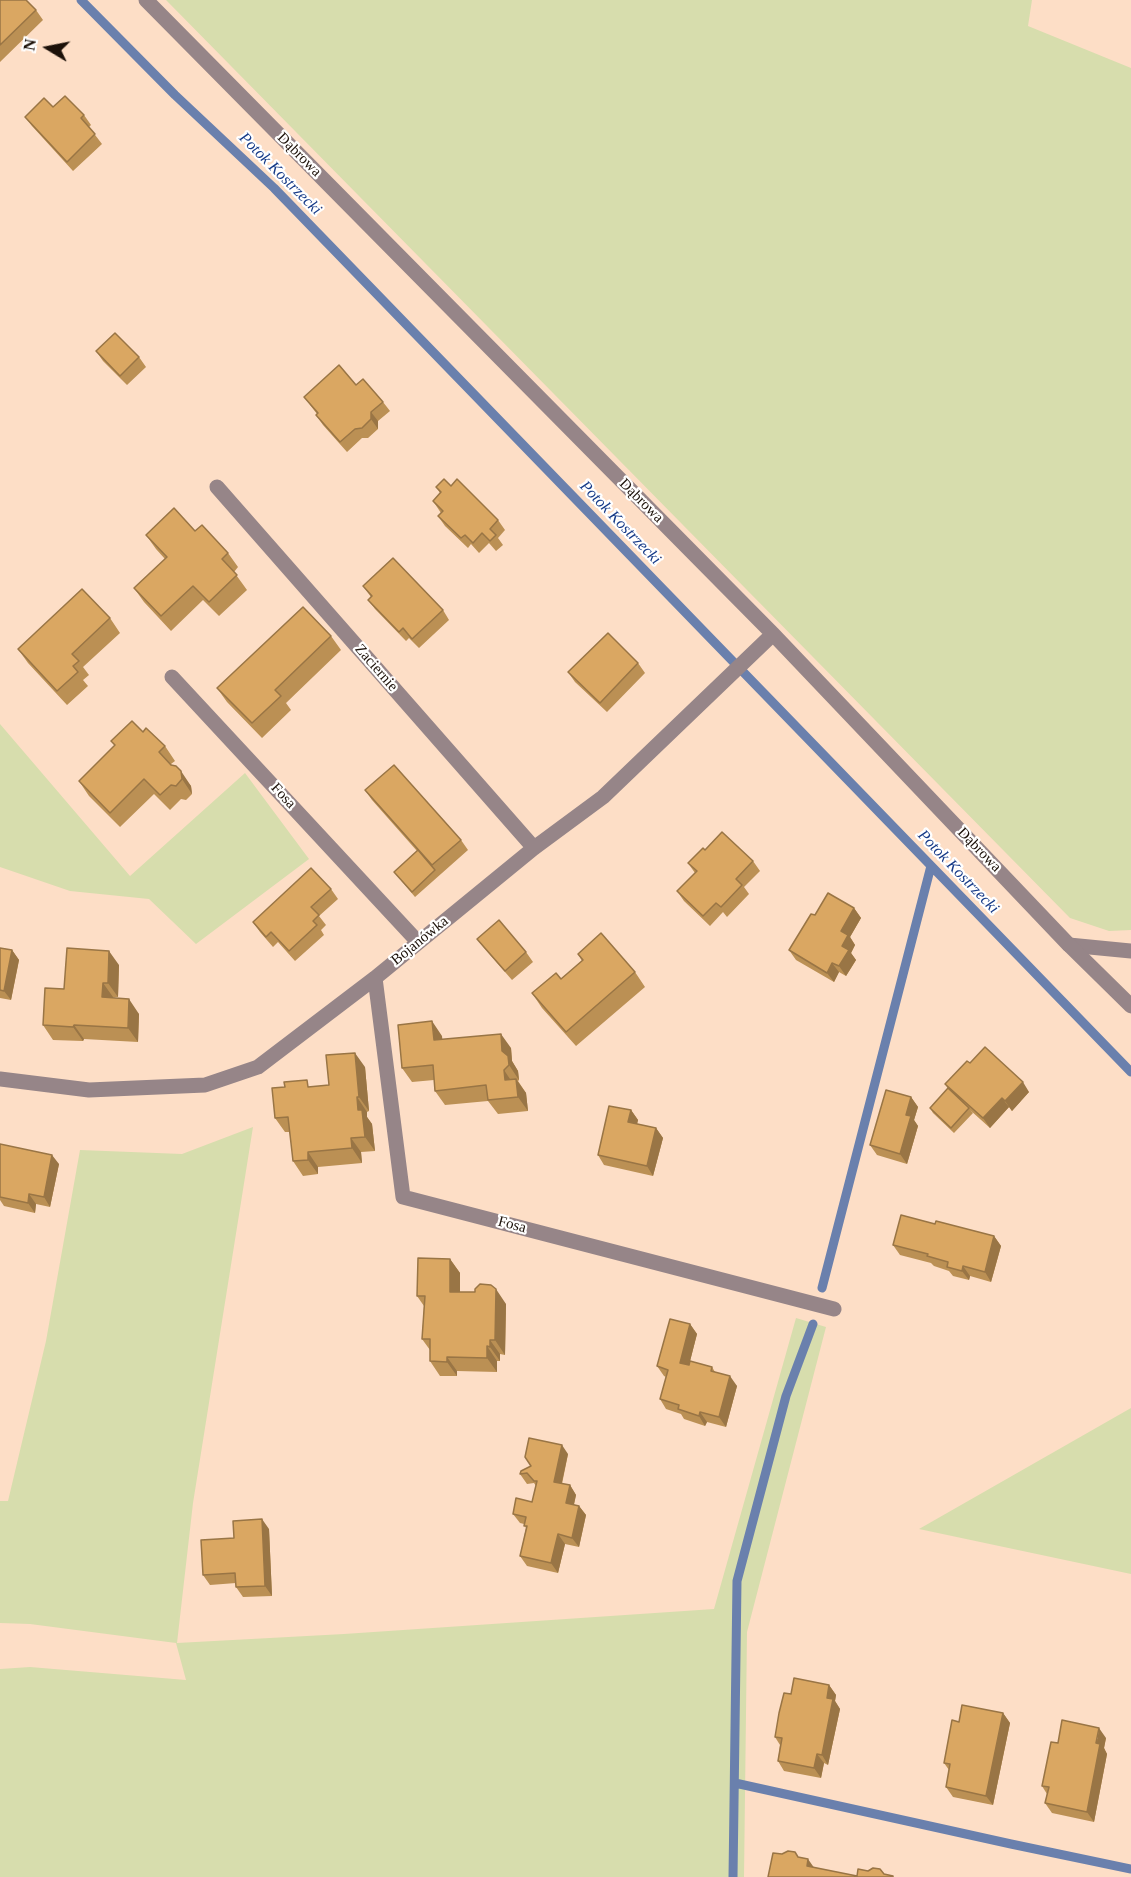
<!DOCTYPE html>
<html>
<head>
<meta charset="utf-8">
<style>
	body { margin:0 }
	#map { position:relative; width:1131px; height:1877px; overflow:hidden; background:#fddec6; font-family:"Times New Roman",serif }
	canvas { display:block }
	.north { position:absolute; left:18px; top:18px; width:60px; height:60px; -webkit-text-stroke:4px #fff; paint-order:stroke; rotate:280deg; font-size:16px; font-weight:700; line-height:24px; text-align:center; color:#1c1109 }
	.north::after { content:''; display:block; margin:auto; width:21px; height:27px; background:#1c1109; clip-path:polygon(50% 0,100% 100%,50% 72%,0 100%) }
</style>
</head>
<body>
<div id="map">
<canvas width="1131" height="1877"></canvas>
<div class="north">N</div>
</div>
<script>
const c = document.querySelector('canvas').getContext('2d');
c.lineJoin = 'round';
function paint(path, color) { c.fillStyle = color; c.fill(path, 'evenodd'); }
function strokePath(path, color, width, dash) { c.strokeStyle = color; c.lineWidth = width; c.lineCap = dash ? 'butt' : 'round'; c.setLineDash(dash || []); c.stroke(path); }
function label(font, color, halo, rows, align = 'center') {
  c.font = font + ' "Times New Roman",serif'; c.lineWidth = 4.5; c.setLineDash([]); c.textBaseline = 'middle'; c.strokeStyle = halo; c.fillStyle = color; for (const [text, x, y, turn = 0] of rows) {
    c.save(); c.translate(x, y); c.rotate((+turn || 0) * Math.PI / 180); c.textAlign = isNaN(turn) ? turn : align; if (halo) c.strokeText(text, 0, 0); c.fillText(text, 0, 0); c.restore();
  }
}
paint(new Path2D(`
	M166,0H1032L1028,26L1131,68V930L1109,931L1070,918Z
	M0,724L130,876L245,773L309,859L196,944L149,899L70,891L0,867Z
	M253,1127L193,1503L177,1643L344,1634L714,1609L796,1318L826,1327L747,1632L744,1877H0V1669L30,1667L186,1680L176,1643L30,1624L0,1623V1501H8L46,1341L80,1150L182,1154Z
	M1131,1408V1574L919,1529Z`), '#d7ddad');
strokePath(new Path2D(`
	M81,0L175,95L274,188L1131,1072
	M822,1288L931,866
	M735,1783L1011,1844L1131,1869
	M733,1877L737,1581L786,1396L813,1324`), '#6a80ad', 9);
strokePath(new Path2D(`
	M1069,945L1131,951`), '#968588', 15);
strokePath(new Path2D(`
	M146,0L773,634L1069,945L1131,1006
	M217,487L534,848
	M172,677L418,942
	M375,978L403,1197L834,1309
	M0,1079L89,1090L205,1085L258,1067L375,978L534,848L603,797L773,634`), '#968588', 15);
paint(new Path2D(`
	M0,0L36,10L43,20L0,62Z
	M53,107L84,115L91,125L89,127L102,144L73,171L32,126L25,117Z
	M96,351L139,357L146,367L127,385L103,361Z
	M356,385L383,402L390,411L378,421V429L368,438H362L347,452L323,425L316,415L317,414L304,397Z
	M451,486L498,520L505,530L498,538L503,545L496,551L489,543L479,553L471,544L468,548L445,526L438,516L441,513L433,501L440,493L436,487Z
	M195,531L228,553L238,567L234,572L247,590L219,616L203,600L171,631L144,602L134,588L165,559L156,549L146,535Z
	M363,586L443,610L449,620L419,648L409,638L406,641L375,609L368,600L371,597Z
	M110,618L120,633L83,667L89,675L83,680L88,686L67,705L28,663L18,649Z
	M331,636L341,650L286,703L291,710L262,738L227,702L217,688Z
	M638,663L645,673L607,712L575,682L568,672Z
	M143,732L165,746L175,761L171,764L191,786L192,794L186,800L181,799L170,810L154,794L120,827L89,796L79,781L115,746L111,741Z
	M365,790L461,840L468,850L415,897L394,872L417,851L372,800Z
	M705,850L753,861L760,871L744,887L749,894L727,917L723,912L710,926L684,901L677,891L695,873L688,863Z
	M331,889L338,899L319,916L326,925L321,930L324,935L295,961L278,942L273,947L260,932L253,922Z
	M854,908L861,918L850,937L855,945L851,953L856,960L846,976L839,972L834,982L796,960L789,950L815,915Z
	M477,939L526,952L533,962L512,980L484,948Z
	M0,948L12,950L19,960L11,1000L0,998Z
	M578,954L635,972L645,987L576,1046L542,1008L532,993L561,979L582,961Z
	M119,965L118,997H113V998L139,1014L138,1042L84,1039L83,1041L53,1040L43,1025L64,989Z
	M442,1036V1040L511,1048L512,1061L518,1071L519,1080L518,1081L526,1093L528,1111L498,1114L488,1101L445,1105L435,1091L434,1080L412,1082L402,1068Z
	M970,1063L1029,1092L1012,1111L1009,1107L990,1128L970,1110L973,1113L954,1133L933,1113L930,1108L948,1089L945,1084Z
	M365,1067L369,1111L367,1112V1117L372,1124L375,1151L361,1152L362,1163L318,1167V1174L303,1176L293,1161L290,1132H285L275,1118L329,1085Z
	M911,1097L918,1107L914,1120L918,1126L907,1164L877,1155L870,1145Z
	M631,1110L638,1120L637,1124L656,1128L663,1138L653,1176L604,1165L598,1155Z
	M0,1144L59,1164L50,1207L36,1204L35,1213L4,1206L0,1200Z
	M935,1224L994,1236L1001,1246L991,1282L970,1276L969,1280L953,1276L949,1271L934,1266L931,1263L900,1255L893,1245Z
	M450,1259L460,1273V1292L506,1304L505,1355L500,1354V1361H497V1372L457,1371V1376H440L430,1361V1350L422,1339L424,1306L417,1296Z
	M690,1324L697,1334L690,1361L712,1367L715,1372L737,1386L726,1427L707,1422L705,1426L684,1419L681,1414L666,1409L660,1399L666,1377L664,1376L657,1366Z
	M568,1454L562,1484L570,1485L576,1495L574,1505L579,1506L586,1515L579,1547L565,1544L558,1573L527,1566L520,1556L526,1528L524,1524L520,1523L513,1514L532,1502L536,1486L534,1483L527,1484L520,1474Z
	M269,1529L272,1596L243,1597L236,1587V1583L210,1585L203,1575L234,1538Z
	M829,1685L836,1695L835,1701L840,1709L828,1765L824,1763L821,1778L784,1771L778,1761L780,1745L775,1737L791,1694Z
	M1003,1713L1010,1723L993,1805L953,1797L946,1787L949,1770L944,1763L959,1722Z
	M1106,1738L1104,1748L1107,1754L1094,1822L1052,1813L1045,1803L1047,1794L1042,1786L1058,1743Z`), '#bb9054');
paint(new Path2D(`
	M371,412L378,421V429L371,419Z
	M181,771L191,786L192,794L182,779Z
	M854,908L861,918L850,937L855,945L851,953L856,960L846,976L839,966L842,946L841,931Z
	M12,950L19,960L11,1000L4,991Z
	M109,951L119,965L118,997L108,983Z
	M832,963L839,972L834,982L827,973Z
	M103,983L113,997L112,1012L102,997Z
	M129,999L139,1014L138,1042L128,1028Z
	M432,1021L442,1036L444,1055L434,1040Z
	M74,1025L84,1039L83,1041L73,1027Z
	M501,1034L511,1048L512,1061L518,1071L519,1080L509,1065L502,1051Z
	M355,1053L365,1067L369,1111L359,1097Z
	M504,1070L514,1085L505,1080Z
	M516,1079L526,1093L528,1111L518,1097Z
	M1023,1082L1029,1092L1012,1111L1005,1101Z
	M357,1097L367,1112V1117L372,1124L375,1151L365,1137L358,1110Z
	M911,1097L918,1107L914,1120L918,1126L907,1164L900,1154L906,1115Z
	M1002,1098L1009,1107L990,1128L983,1118Z
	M631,1110L638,1120L635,1132L628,1122Z
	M656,1128L663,1138L653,1176L647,1166Z
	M351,1138L361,1152L362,1163L352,1148Z
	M308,1152L318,1167V1174L308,1160Z
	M52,1155L59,1164L50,1207L44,1197Z
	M29,1194L36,1204L35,1213L28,1203Z
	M994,1236L1001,1246L991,1282L985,1272Z
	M450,1259L460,1273V1306L450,1292Z
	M963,1266L970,1276L969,1280L962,1271Z
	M496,1289L506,1304L505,1355L495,1340Z
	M690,1324L697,1334L687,1373L680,1363Z
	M490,1340L500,1354V1361L490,1347Z
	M487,1346L497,1361V1372L487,1358Z
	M447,1357L457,1371V1376L447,1362Z
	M730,1376L737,1386L726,1427L719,1417Z
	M700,1412L707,1422L705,1426L699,1416Z
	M562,1445L568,1454L560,1491L554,1482Z
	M570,1485L576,1495L572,1512L566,1503Z
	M579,1506L586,1515L579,1547L572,1538Z
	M262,1519L269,1529L272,1596L265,1586Z
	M558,1534L565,1544L558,1573L551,1563Z
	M829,1685L836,1695L835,1701L840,1709L828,1765L822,1755L827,1698Z
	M1003,1713L1010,1723L993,1805L986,1796Z
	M1099,1728L1106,1738L1104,1748L1107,1754L1094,1822L1087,1812Z
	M817,1754L824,1763L821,1778L814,1768Z
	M808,1859L815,1869L807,1866Z`), '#997545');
const building = new Path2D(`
	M0,0H26L36,10L0,45Z
	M65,96L84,115L81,118L95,134L67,162L25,117L44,98L53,107Z
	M115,333L139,357L120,376L96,351Z
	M339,365L356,385L363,379L383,402L371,412V419L362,428L355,429L340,442L316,415L318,413L304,397Z
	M444,479L451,486L457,479L498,520L490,529L496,535L490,541L482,533L473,543L465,535L461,538L438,516L443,511L433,501L441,492L436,487Z
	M174,508L195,531L202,525L228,553L222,559L237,575L209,602L193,586L161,616L134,588L167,557L146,535Z
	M393,558L443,610L412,639L403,628L399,632L368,600L372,596L363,586Z
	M82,589L110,618L72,654L79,661L73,666L78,672L57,691L18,649Z
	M303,607L331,636L275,690L281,696L252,723L217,688Z
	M608,633L638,663L600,703L568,672Z
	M132,721L143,732L146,728L165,746L159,752L171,765L176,766L181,771L182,779L176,786L171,785L160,795L144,779L110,813L79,781L115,745L111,741Z
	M394,765L461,840L432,865L365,790Z
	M722,832L753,861L736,879L742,885L721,907L716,903L703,916L677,891L697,871L688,863L703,848L705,850Z
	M418,850L435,870L412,892L394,872Z
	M311,868L331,889L311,907L319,915L313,921L317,925L289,951L271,932L266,937L253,922Z
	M828,893L854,908L841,931L848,935L842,946L849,950L839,966L832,963L827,973L789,950L811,914L815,915Z
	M499,920L526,952L505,971L477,939Z
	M601,933L635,972L566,1032L532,993L556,973L561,979L583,960L578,954Z
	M0,948L12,950L4,991L0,990Z
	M67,948L109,951L108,983H103L102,997L129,999L128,1028L74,1025L73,1027L43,1025L45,988L64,989Z
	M432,1021L434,1040L501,1034L502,1051L508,1056L509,1065L504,1070L505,1080L516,1079L518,1097L488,1100L486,1085L435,1091L433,1065L402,1068L398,1025Z
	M985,1047L1023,1082L1005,1101L1002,1098L983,1118L945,1084L967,1061L970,1063Z
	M355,1053L359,1097H357L358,1110H362L365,1137L351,1138L352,1148L308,1152V1160L293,1161L288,1117L275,1118L272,1088L285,1087L284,1082L307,1080L308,1087L329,1085L326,1055Z
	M948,1088L969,1108L951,1128L930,1108Z
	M886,1090L911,1097L906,1115L911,1116L900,1154L870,1145Z
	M609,1106L631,1110L628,1122L656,1128L647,1166L598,1155Z
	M0,1144L52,1155L44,1197L29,1194L28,1203L0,1197Z
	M901,1215L935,1224L936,1221L994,1236L985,1272L963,1266L962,1271L947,1267L948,1262L927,1256L928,1254L893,1245Z
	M418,1258L450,1259V1292H475V1289L480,1284L491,1285L496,1289L495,1340H490V1347L487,1346V1358L447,1357V1362L430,1361V1339H422L425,1296H417Z
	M670,1319L690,1324L680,1363L689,1365L690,1361L712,1367L711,1371L730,1376L719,1417L700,1412L699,1416L678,1409L679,1405L660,1399L668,1370L657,1366Z
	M529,1438L562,1445L554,1482L570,1485L566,1503L579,1506L572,1538L558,1534L551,1563L520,1556L527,1526H524L526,1517L513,1514L516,1498L532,1502L537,1481H534L527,1473L520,1474L521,1471L531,1466L525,1457Z
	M262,1519L265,1586L236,1587L235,1573L203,1575L201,1540L234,1538L233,1521Z
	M794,1678L829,1685L827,1698L833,1699L822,1755L817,1754L814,1768L778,1761L782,1738L775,1737L779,1713L784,1693L791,1694Z
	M962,1705L1003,1713L986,1796L946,1787L950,1764L944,1763L952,1720L959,1722Z
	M1062,1720L1099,1728L1096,1743L1100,1744L1087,1812L1045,1803L1049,1787L1042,1786L1051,1742L1058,1743Z
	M788,1851L795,1852L798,1857L808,1859L807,1866L857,1876L858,1869L868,1871L873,1868L880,1869L884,1874L893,1876V1877H768L773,1853L782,1854Z`);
paint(building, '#daa762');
strokePath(building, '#997545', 1.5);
label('15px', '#1c1109', '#fff', [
	["Dąbrowa",299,155,45],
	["Dąbrowa",641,501,45],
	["Zaciernie",376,668,49],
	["Fosa",283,796,47],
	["Dąbrowa",979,850,46],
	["Bojanówka",420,941,-39],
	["Fosa",512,1225,15]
]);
label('italic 16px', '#173b88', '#fff', [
	["Potok Kostrzecki",280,174,45],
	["Potok Kostrzecki",620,523,46],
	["Potok Kostrzecki",958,872,46]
]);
</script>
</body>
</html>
